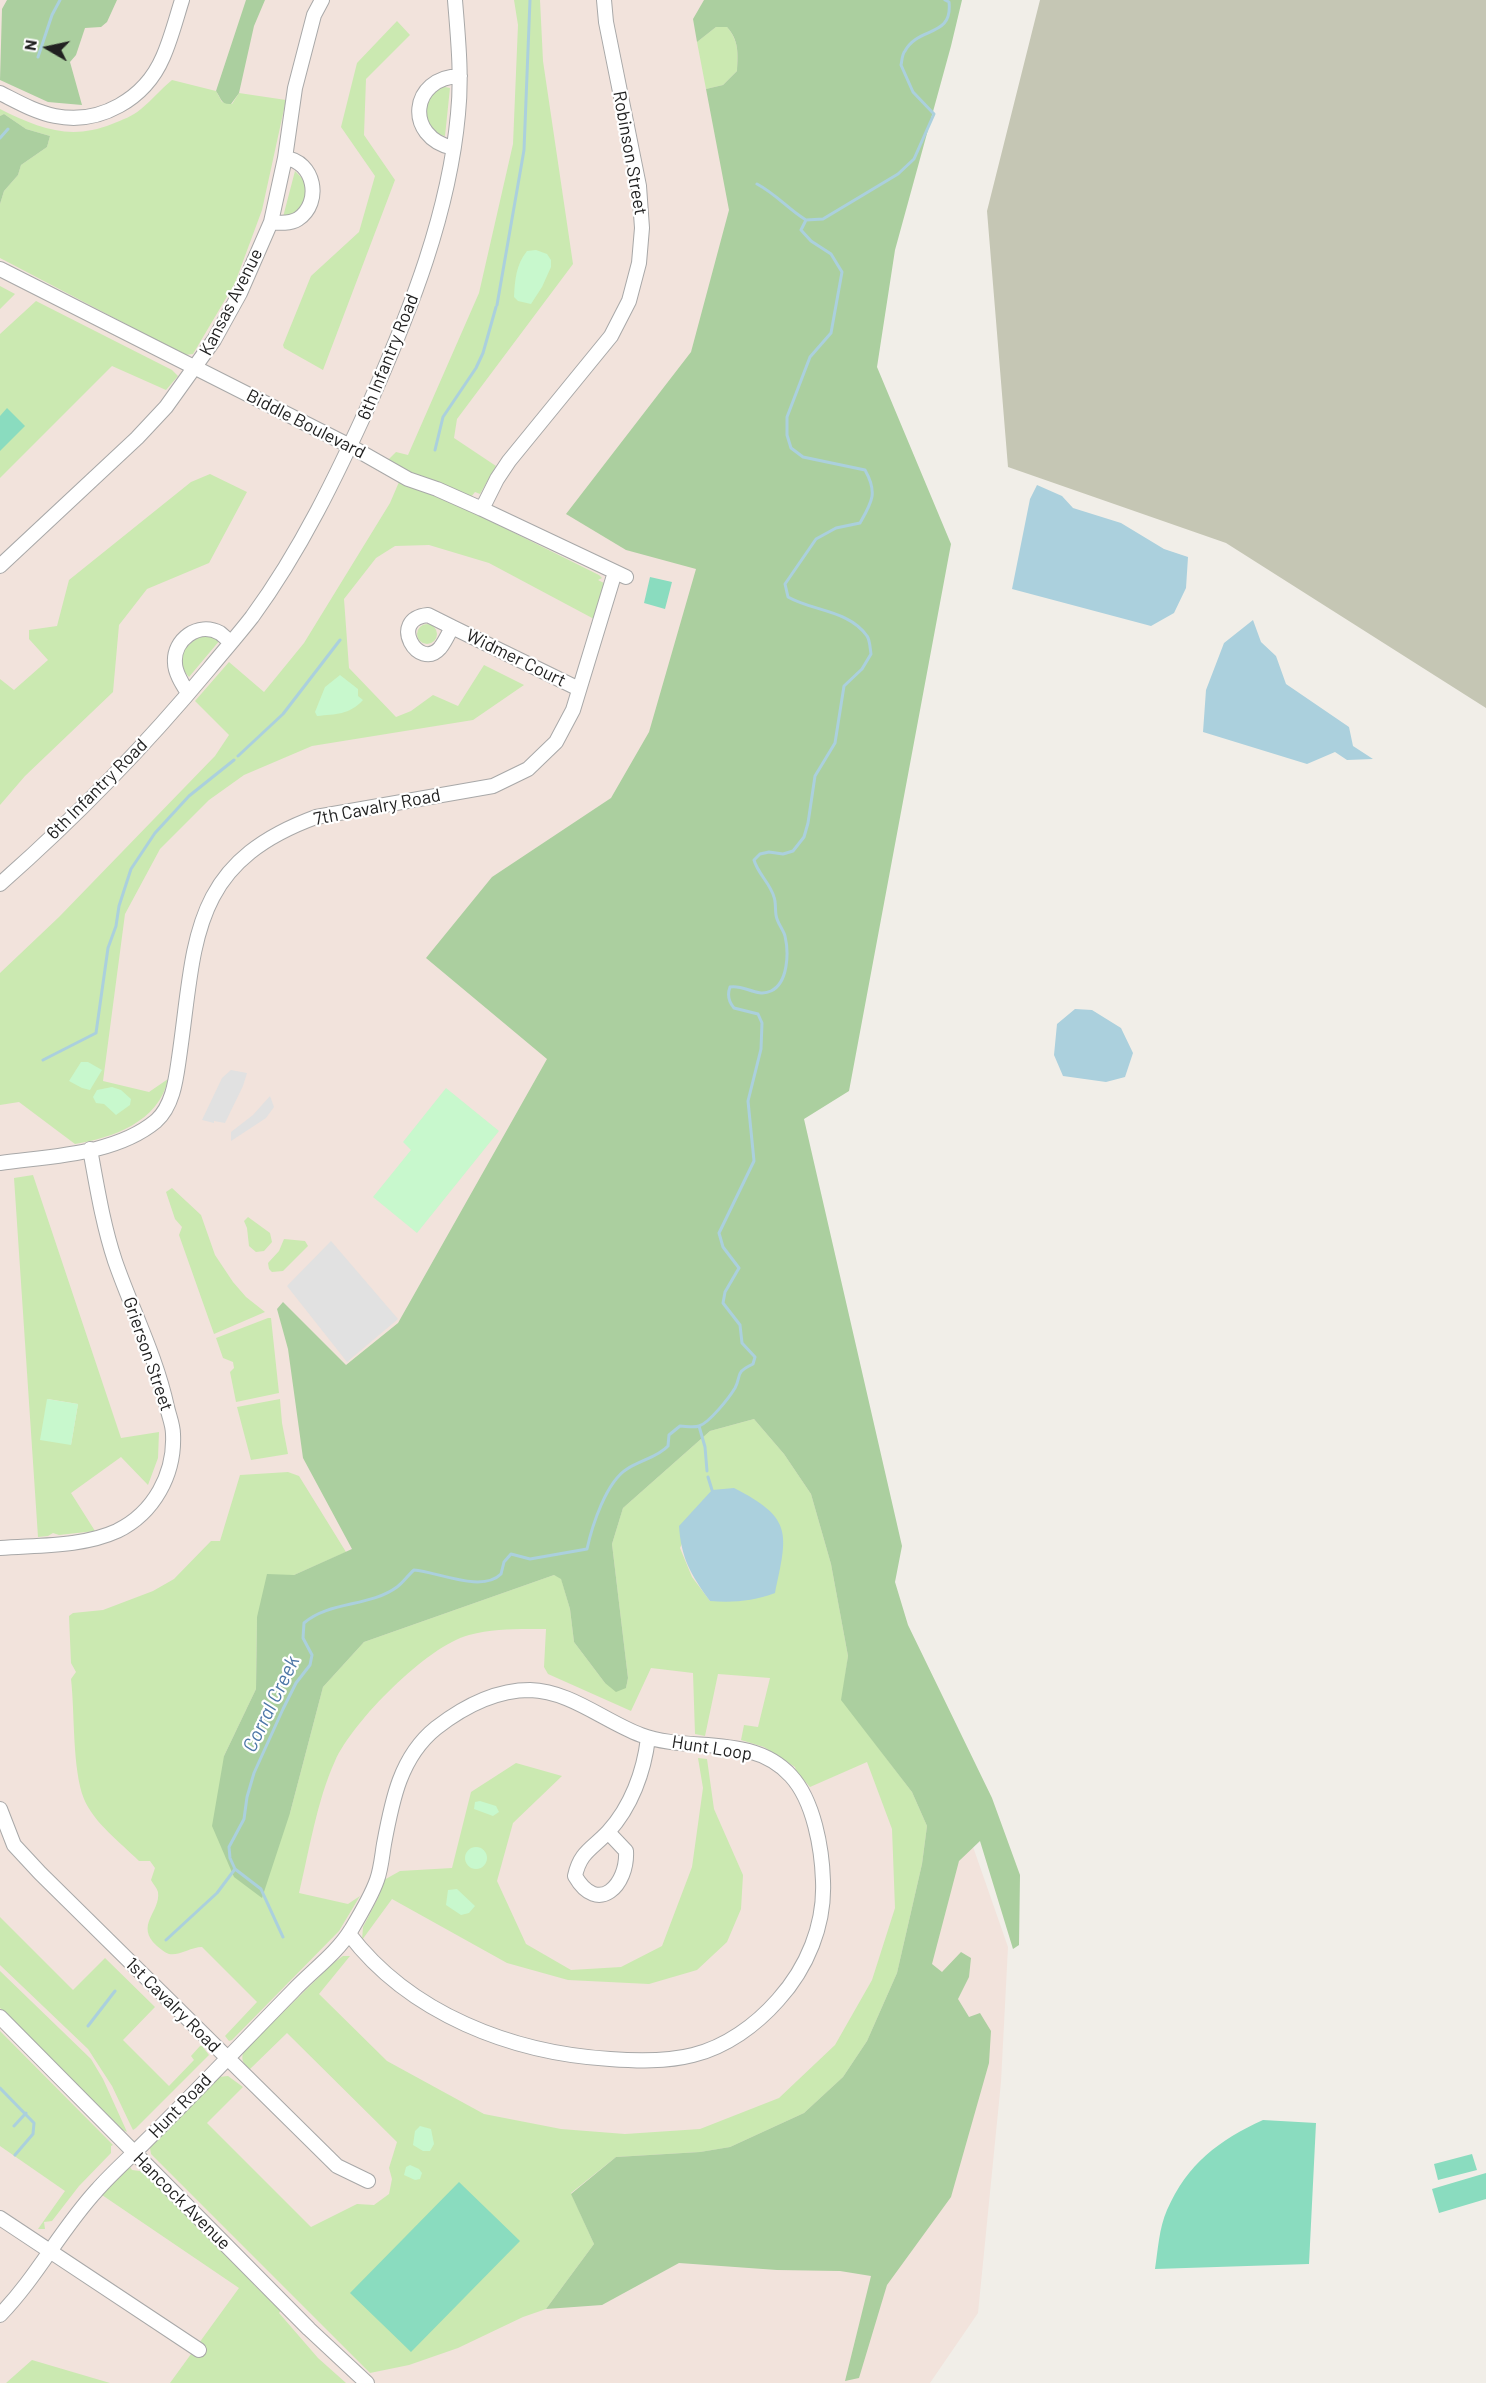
<!DOCTYPE html>
<html>
<head>
<meta charset="utf-8">
<style>
	body { margin:0 }
	#map { position:relative; width:1486px; height:2383px; overflow:hidden; background:#f1eee8; font-family:Barlow,sans-serif }
	canvas { display:block }
	.north { position:absolute; left:18px; top:18px; width:60px; height:60px; -webkit-text-stroke:4px #fff; paint-order:stroke; rotate:279deg; font-size:16px; font-weight:700; line-height:24px; text-align:center; color:#212121 }
	.north::after { content:''; display:block; margin:auto; width:21px; height:27px; background:#212121; clip-path:polygon(50% 0,100% 100%,50% 72%,0 100%) }
</style>
</head>
<body>
<div id="map">
<canvas width="1486" height="2383"></canvas>
<div class="north">N</div>
</div>
<script>
const c = document.querySelector('canvas').getContext('2d');
c.lineJoin = 'round';
function paint(path, color) { c.fillStyle = color; c.fill(path, 'evenodd'); }
function strokePath(path, color, width, dash) { c.strokeStyle = color; c.lineWidth = width; c.lineCap = dash ? 'butt' : 'round'; c.setLineDash(dash || []); c.stroke(path); }
function label(font, color, halo, rows, align = 'center') {
  c.font = font + ' Barlow,sans-serif'; c.lineWidth = 4.5; c.setLineDash([]); c.textBaseline = 'middle'; c.strokeStyle = halo; c.fillStyle = color; for (const [text, x, y, turn = 0] of rows) {
    c.save(); c.translate(x, y); c.rotate((+turn || 0) * Math.PI / 180); c.textAlign = isNaN(turn) ? turn : align; if (halo) c.strokeText(text, 0, 0); c.fillText(text, 0, 0); c.restore();
  }
}
paint(new Path2D(`
	M0,0H774L671,981L1008,1947L1001,2082L978,2313L930,2383H0Z`), '#f2e3dc');
paint(new Path2D(`
	M1040,0H1486V708L1226,543L1008,467L987,211Z`), '#c5c6b4');
paint(new Path2D(`
	M514,0H540L543,61L573,264L457,419L454,438L496,466L480,494L475,492L471,497L410,473L388,460L396,452L408,455L479,293L513,144L518,25Z
	M397,21L410,35L366,79L364,135L395,180L323,370L284,348L283,345L311,276L359,232L375,176L341,127L357,63Z
	M716,27H727C739,41 738,54 737,71L723,85L706,89L697,42Z
	M172,80L216,91L222,102L232,104L239,93L286,100L262,210L235,283L193,354L185,355L0,258V204L4,191L18,175L21,165L47,147L50,136L26,129L4,114L0,116V109C38,128 70,141 112,124C122,120 133,116 141,109C152,100 161,89 172,80Z
	M445,87L450,88L445,136L433,133C431,128 426,121 425,116C423,103 432,88 445,87Z
	M295,171L307,183L306,203L292,217H283Z
	M0,286L15,294L0,309Z
	M36,301L172,370L178,376L166,390L112,366L0,478V334Z
	M210,474L247,492L209,563L147,589L119,625L113,692L25,776L0,805V679L14,690L48,660L29,639V630L57,626L69,580L191,482Z
	M399,482L464,508L599,575L602,578L598,580L604,583L594,619L489,563L429,545L395,546L376,558L344,599L349,668L396,717L411,711L433,695L458,706L484,665L524,685L473,720L312,746L244,775L209,800L160,849L125,914L103,1081L149,1092L168,1079C159,1122 112,1138 75,1144L19,1102L0,1105V973L59,917L215,756L229,735L195,701L229,662L264,692L304,643L390,503ZM358,689V696L317,716Z
	M417 634a10 10 0 1 1 20 0a10 10 0 1 1-20 0Z
	M205,634L220,640L189,677C171,658 187,643 205,634Z
	M33,1175L121,1438L159,1432L158,1458L148,1485L121,1457L71,1493L95,1531L59,1535L53,1533L48,1536L38,1537L14,1178ZM48,1399L78,1404L71,1445Z
	M172,1188L201,1215L215,1255L233,1282L246,1297L265,1312L214,1334L179,1235L182,1227L175,1219L166,1192Z
	M248,1217L270,1233L272,1242L264,1251L256,1252L249,1246L247,1228L244,1221Z
	M284,1239L305,1241L308,1246L283,1271L272,1272L269,1269L268,1263L279,1251Z
	M268,1318H271L279,1393L236,1402L230,1372L234,1368L233,1362L223,1358L216,1338Z
	M280,1399L282,1423L288,1454L251,1460L237,1407Z
	M754,1419L784,1454L811,1494L831,1564L848,1656L842,1700L912,1792L927,1826L922,1864L897,1973L867,2041L843,2077L804,2113L730,2147L700,2152L616,2157L571,2193L594,2244L546,2309L523,2317L458,2348L409,2365L370,2373L151,2154L150,2148L154,2142L219,2077L228,2076L243,2087L207,2123L311,2227L357,2204L374,2205L389,2194L392,2179L389,2168L397,2142L287,2033L249,2070C243,2063 239,2057 246,2049L332,1964L343,1956H350L319,1994L387,2061L484,2114L561,2129L625,2134L700,2129L779,2098L835,2045L872,1980L895,1908L892,1829L867,1762L810,1787L796,1771L795,1767L764,1747L741,1740L744,1725L758,1727L770,1678L718,1674L705,1736L695,1734L693,1673L651,1668L631,1711L548,1674L544,1667L546,1629C520,1629 495,1628 469,1635C427,1646 353,1721 335,1761C317,1800 309,1852 299,1893L348,1904L360,1896L339,1931L232,2040L229,2041L225,2036L257,2002L202,1947C191,1947 179,1956 169,1954C165,1953 161,1949 157,1946C134,1925 161,1912 158,1892C157,1888 153,1884 151,1880L155,1868L150,1861H139C121,1843 94,1823 84,1799C72,1768 75,1714 71,1679L76,1672L71,1663L69,1616L73,1613L103,1610L153,1591L174,1579L211,1541H220L240,1475L288,1472L299,1476L346,1552L294,1575L257,1617L256,1689L224,1756L290,1813L323,1687L364,1642L554,1575L561,1578L570,1609L574,1642L605,1683L626,1688L628,1678L612,1544L623,1508L710,1431ZM713,1490L710,1601L692,1577L680,1548L698,1507Z
	M698,1758L707,1759L714,1809L743,1875L741,1909L727,1942L697,1970L649,1984L568,1980L507,1963L392,1899L362,1940L363,1927L378,1898L384,1880L400,1871L452,1868L471,1792L516,1763L562,1776L513,1823L497,1881L526,1944L571,1970L621,1967L662,1946L692,1867L703,1788Z
	M0,1917L73,1990L105,1958L155,2007L123,2040L169,2086L194,2060L191,2056L200,2046H202L209,2055L136,2128L133,2130L131,2126L112,2086L88,2049L0,1965Z
	M0,1971L91,2059L103,2079L127,2132L123,2130L0,2008Z
	M0,2031L113,2145L111,2146V2153L79,2186L52,2221L44,2222L45,2229H38L65,2191L0,2146Z
	M130,2167L132,2170L140,2171L142,2169L151,2178L150,2180H153L254,2281V2285L281,2310L279,2313L318,2358L346,2383H170L239,2288L102,2195Z
	M32,2360L110,2383H6Z`), '#cbe9b1');
paint(new Path2D(`
	M7,0H117L107,22L101,27L85,28L76,55L70,62L82,105L48,102L0,80L2,9Z
	M246,0H265L254,26L239,93L231,104C221,105 221,98 216,91Z
	M704,0H962L951,46L895,250L877,367L951,544L849,1091L804,1119L902,1546L895,1582L908,1625L992,1798L1020,1875L1019,1945L1013,1949L980,1841L959,1861L932,1964L942,1972L961,1952L971,1958L969,1977L958,1999L969,2017L980,2013L991,2031L989,2063L951,2197L887,2285L859,2378L845,2381L871,2276L840,2271L777,2270L679,2263L602,2305L546,2309L594,2244L571,2194L616,2157L700,2152L730,2147L804,2113L843,2077L867,2041L897,1973L922,1864L927,1826L912,1792L841,1700L848,1656L831,1564L811,1494L784,1454L754,1419L710,1431L623,1508L612,1544L628,1678L626,1688L616,1692L605,1683L574,1642L570,1609L561,1579L554,1575L364,1642L323,1687L290,1813L262,1898L234,1877L212,1826L224,1756L256,1689L257,1617L267,1574L294,1575L352,1549L303,1458L288,1349L277,1309L283,1302L346,1365L398,1323L547,1059L426,958L492,877L611,798L649,732L696,569L626,550L566,514L691,352L729,210L706,89L723,85L737,71C738,54 739,40 727,27H716L697,42L693,19Z
	M4,114L26,129L50,136L47,147L21,165L18,175L4,191L0,204V116Z`), '#abcf9f');
paint(new Path2D(`
	M536,250L547,254L551,260V267L542,287L531,304L518,301L514,297C515,279 516,265 527,251Z
	M340,675L358,689V696L363,700C349,715 336,714 317,716L315,712L325,687Z
	M81,1062H88L102,1070L90,1090L82,1088L69,1081Z
	M112,1087L121,1090L131,1099L130,1105L116,1115L104,1104L96,1103L93,1097L97,1090Z
	M446,1088L499,1131L417,1233L373,1197L411,1150L403,1142Z
	M47,1399L78,1404L71,1445L40,1440Z
	M480,1801L496,1806L499,1812L493,1816L474,1809L475,1802Z
	M465 1858a11 11 0 1 1 22 0a11 11 0 1 1-22 0Z
	M457,1889L475,1906L469,1913L461,1915L446,1905L448,1890Z
	M420,2126L431,2129L434,2144L430,2151H423L413,2145L415,2131Z
	M410,2165L419,2169L422,2173L420,2179L415,2180L404,2175L406,2167Z`), '#c8f8cd');
paint(new Path2D(`
	M7,408L25,426L0,451V416Z
	M650,577L672,582L665,609L644,603Z
	M1263,2120L1316,2123L1309,2264L1155,2269C1158,2250 1159,2228 1167,2210C1187,2164 1219,2140 1263,2120Z
	M1472,2154L1477,2170L1438,2180L1434,2164Z
	M1486,2173V2199L1439,2213L1432,2189Z
	M459,2182L520,2241L411,2352L350,2293Z`), '#8adcbf');
paint(new Path2D(`
	M231,1070L247,1073L243,1086L225,1123L214,1121V1123L202,1120L222,1078Z
	M270,1096L274,1107L266,1118L231,1141V1132L253,1115Z
	M331,1241L398,1319L347,1362L287,1286Z`), '#e1e1e1');
paint(new Path2D(`
	M1037,485L1062,496L1073,508L1121,523L1164,549L1188,557L1186,588L1174,613L1151,626L1012,589L1030,499Z
	M1253,620L1261,642L1276,656L1286,684L1349,727L1353,746L1373,759L1347,760L1335,752L1307,764L1203,732L1206,690L1224,643Z
	M1075,1009L1092,1010L1121,1028L1133,1053L1125,1077L1106,1082L1063,1076L1054,1055L1057,1024Z
	M734,1488C793,1518 788,1533 775,1593C753,1601 733,1603 710,1601C691,1575 681,1558 679,1526L712,1490Z`), '#abd0dd');
strokePath(new Path2D(`
	M38,57L52,15L60,0
	M0,138L8,129
	M757,184C776,194 788,209 806,220
	M497,305L524,150L530,0
	M435,450L443,417L476,368L483,353L496,307
	M238,756L283,714L340,640
	M43,1060L96,1033L108,948L116,926L119,906L131,869L155,833L189,796L234,760
	M699,1426L705,1447L707,1471
	M708,1477L712,1490
	M235,1869L261,1889L283,1937
	M166,1940L217,1893L235,1869L230,1858L229,1847L244,1819L247,1797L254,1773L283,1709L296,1683L310,1665L312,1655L303,1638L304,1623C329,1601 370,1607 397,1587C403,1583 408,1575 414,1570C438,1572 482,1593 501,1574L504,1562L511,1554L530,1559L587,1549C592,1526 606,1482 627,1469C641,1460 658,1457 668,1446L669,1435L680,1426C685,1426 694,1428 699,1426C709,1423 729,1398 735,1388C742,1375 734,1373 753,1364L755,1357L742,1343L740,1325L723,1303L725,1292L739,1268L723,1247L719,1233L754,1161L748,1101L761,1049L762,1023L758,1014L734,1008C728,1001 727,995 730,987C744,984 757,998 771,991C788,983 789,953 785,936C783,929 777,923 776,915C775,909 776,902 774,897C770,883 758,874 754,860L760,854L769,852L783,854L793,851L804,837L808,823L815,776L835,743L844,686L862,669L871,654C870,648 870,640 867,636C849,610 812,611 788,597L785,584L816,539L836,528L860,523C872,502 878,493 865,470L803,457L791,448L787,435V417L810,357L831,333L842,272L831,254L811,241L801,230L806,220L823,219L898,174L914,159L934,114L913,92L901,65C902,61 902,54 905,51C918,26 953,38 949,2L945,0
	M88,2026L115,1991
	M0,2088L34,2123L33,2134L15,2155
	M14,2126L26,2113`), '#abd0dd', 3);
const minor = new Path2D(`
	M0,93C18,102 35,112 55,116C100,125 145,99 163,57C171,39 176,19 182,0
	M453,148C404,137 410,77 460,76
	M271,222C280,223 290,224 298,219C323,202 314,161 285,158
	M0,269L350,446L408,479L437,489L482,509L626,577
	M482,509L497,479L509,461L611,336L629,301L639,263L642,228L639,186L606,22L604,0
	M0,566L137,438L166,407L214,340L240,293L271,222L285,158L295,88L314,15L322,0
	M428,615L452,627C449,633 445,642 440,648C419,672 387,619 428,615Z
	M452,627L579,689
	M188,693C183,685 175,673 175,663C173,640 198,621 220,633C223,635 227,640 231,642
	M0,884C75,818 145,746 209,669C223,652 238,635 252,617C301,550 337,475 371,400C411,309 449,213 458,114C462,76 458,38 455,0
	M0,1163C50,1156 115,1155 156,1121C173,1106 176,1079 179,1058C196,942 188,864 316,817L493,786L528,769L556,742L573,710L615,572
	M0,1548C38,1545 82,1547 117,1531C154,1513 175,1474 173,1434C173,1425 169,1416 167,1407C156,1356 132,1310 115,1261C103,1225 97,1187 90,1149
	M0,1809L14,1845L40,1873L337,2166L368,2181
	M608,1832L626,1851C628,1885 598,1916 575,1876C580,1852 592,1849 608,1832C631,1807 644,1772 648,1738
	M0,2017L309,2329L367,2383
	M0,2218L199,2350
	M0,2315C37,2277 61,2229 97,2190C111,2174 128,2159 143,2144C194,2094 243,2042 293,1991C312,1971 337,1953 351,1930C360,1915 371,1897 377,1880C381,1869 382,1856 384,1844C392,1801 400,1757 436,1728C463,1707 494,1690 530,1690C570,1691 604,1721 641,1735C689,1753 752,1733 791,1776C814,1801 822,1849 823,1881C825,1925 807,1968 778,2000C756,2025 726,2047 693,2055C666,2062 637,2061 610,2059C512,2053 410,2014 349,1934`);
strokePath(minor, '#a8a8a8', 16);
strokePath(minor, '#fff', 14);
label('18px', '#212121', '#fff', [
	["Robinson Street",630,153,80],
	["Kansas Avenue",231,302,-63],
	["6th Infantry Road",388,357,-68],
	["Biddle Boulevard",306,424,27],
	["Widmer Court",516,658,26],
	["6th Infantry Road",97,789,-45],
	["7th Cavalry Road",377,807,-11],
	["Grierson Street",148,1354,71],
	["Hunt Loop",712,1748,9],
	["1st Cavalry Road",173,2005,45],
	["Hunt Road",180,2106,-46],
	["Hancock Avenue",182,2201,45]
]);
label('italic 20px', '#4d77a7', '#fff', [
	["Corral Creek",271,1704,-64]
]);
</script>
</body>
</html>
